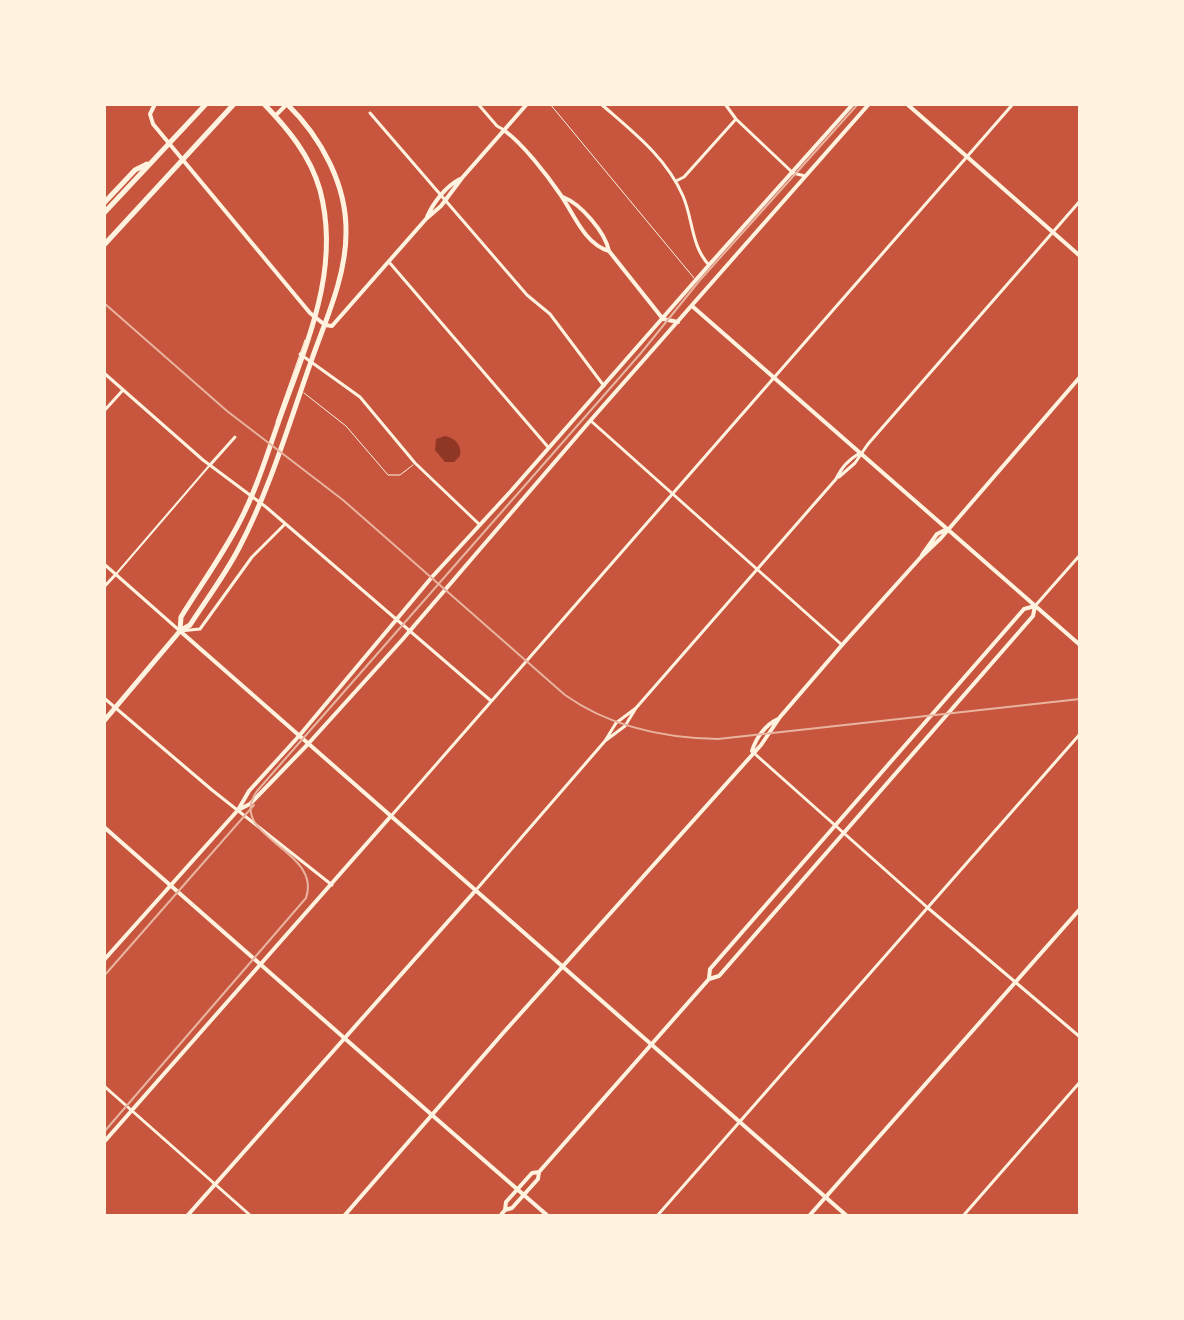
<!DOCTYPE html>
<html>
<head>
<meta charset="utf-8">
<style>
	body { margin:0 }
	#map { position:relative; width:1184px; height:1320px; overflow:hidden; background:#c8553d; font-family:"IBM Plex Sans",sans-serif }
	canvas { display:block }
	.frame { position:absolute; inset:0; border:106px solid #fff3e0; pointer-events:none }
</style>
</head>
<body>
<div id="map">
<canvas width="1184" height="1320"></canvas>
<div class="frame"></div>
</div>
<script>
const c = document.querySelector('canvas').getContext('2d');
c.lineJoin = 'round';
function paint(path, color) { c.fillStyle = color; c.fill(path, 'evenodd'); }
function strokePath(path, color, width, dash) { c.strokeStyle = color; c.lineWidth = width; c.lineCap = dash ? 'butt' : 'round'; c.setLineDash(dash || []); c.stroke(path); }
paint(new Path2D(`
	M445,436C455,438 462,445 460,456L454,462H445L435,450L436,439Z`), '#8f3625');
strokePath(new Path2D(`
	M550,104L694,278
	M304,393L346,426L388,475H400L413,465
	M276,422L305,340`), '#fff3e0', 1);
strokePath(new Path2D(`
	M117,573L209,466`), '#fff3e0', 2);
strokePath(new Path2D(`
	M478,104L497,126L504,130
	M601,104C633,132 666,157 683,196C693,219 691,246 709,265
	M725,104L736,119L793,173L805,176
	M370,113L527,295L550,314L604,386
	M676,181L684,177L736,119
	M389,262L548,447
	M300,354L360,397L415,463L480,525
	M104,373L203,460L266,507L490,700
	M104,411L123,390
	M591,421L842,645
	M210,465L235,437
	M839,477L855,463L868,444L1080,201
	M104,564L180,631L200,629L252,557L284,525
	M104,587L116,574
	M1035,606L1080,555
	M104,698L212,790L332,885
	M605,741L625,726L636,708L836,479C842,467 848,460 860,453
	M755,754L928,908L1080,1037
	M392,815L1013,104
	M476,890L605,741L616,723L636,708
	M104,1086L251,1216
	M657,1216L1080,734
	M963,1216L1080,1082`), '#fff3e0', 3);
strokePath(new Path2D(`
	M155,104L150,114L153,124L310,313L325,325L332,326L426,219L441,206L462,178L527,104
	M907,104L1080,256
	M275,116L287,104
	M505,131C523,144 547,175 560,194C573,212 584,244 609,251
	M563,197C581,204 605,232 609,251L663,319L678,322
	M427,217C433,203 446,186 460,179
	M692,306L1080,645
	M238,810L250,804L308,744
	M104,960L238,810L249,791L299,736
	M709,978L710,969L1024,609L1035,606
	M432,1115L548,1216
	M104,1142L391,816
	M505,1210L506,1202L532,1173L539,1172L709,979L719,976L1033,616L1035,606
	M500,1216L505,1210L512,1208L538,1179L539,1172
	M809,1216L1080,909`), '#fff3e0', 4);
strokePath(new Path2D(`
	M922,555L937,534L945,530
	M180,631L847,1216
	M299,736L432,577L511,491L709,265L853,104
	M308,744L402,640L590,421L869,104
	M752,751C756,738 765,725 778,719
	M104,827L432,1115
	M187,1216L476,890
	M344,1216L504,1032L761,745L780,717L842,645L921,557L941,538L1080,377`), '#fff3e0', 4);
strokePath(new Path2D(`
	M180,630L181,617C200,586 222,556 239,523C257,489 268,451 281,415C307,342 341,269 320,190C310,155 288,129 264,104
	M104,721L180,631L190,625C206,600 225,575 239,548C271,487 290,420 313,356C327,317 346,275 346,233C347,185 321,137 287,104`), '#fff3e0', 5);
strokePath(new Path2D(`
	M104,203L135,170L147,164
	M104,213L206,104
	M104,245L234,104`), '#fff3e0', 5);
strokePath(new Path2D(`
	M104,976L254,805
	M104,1132L306,898C323,849 225,837 257,791L641,353L700,280L858,104`), '#e9b49f', 2);
strokePath(new Path2D(`
	M104,303L227,411L343,500L565,695C610,727 663,738 718,739L1080,699`), '#e9b49f', 2);
</script>
</body>
</html>
